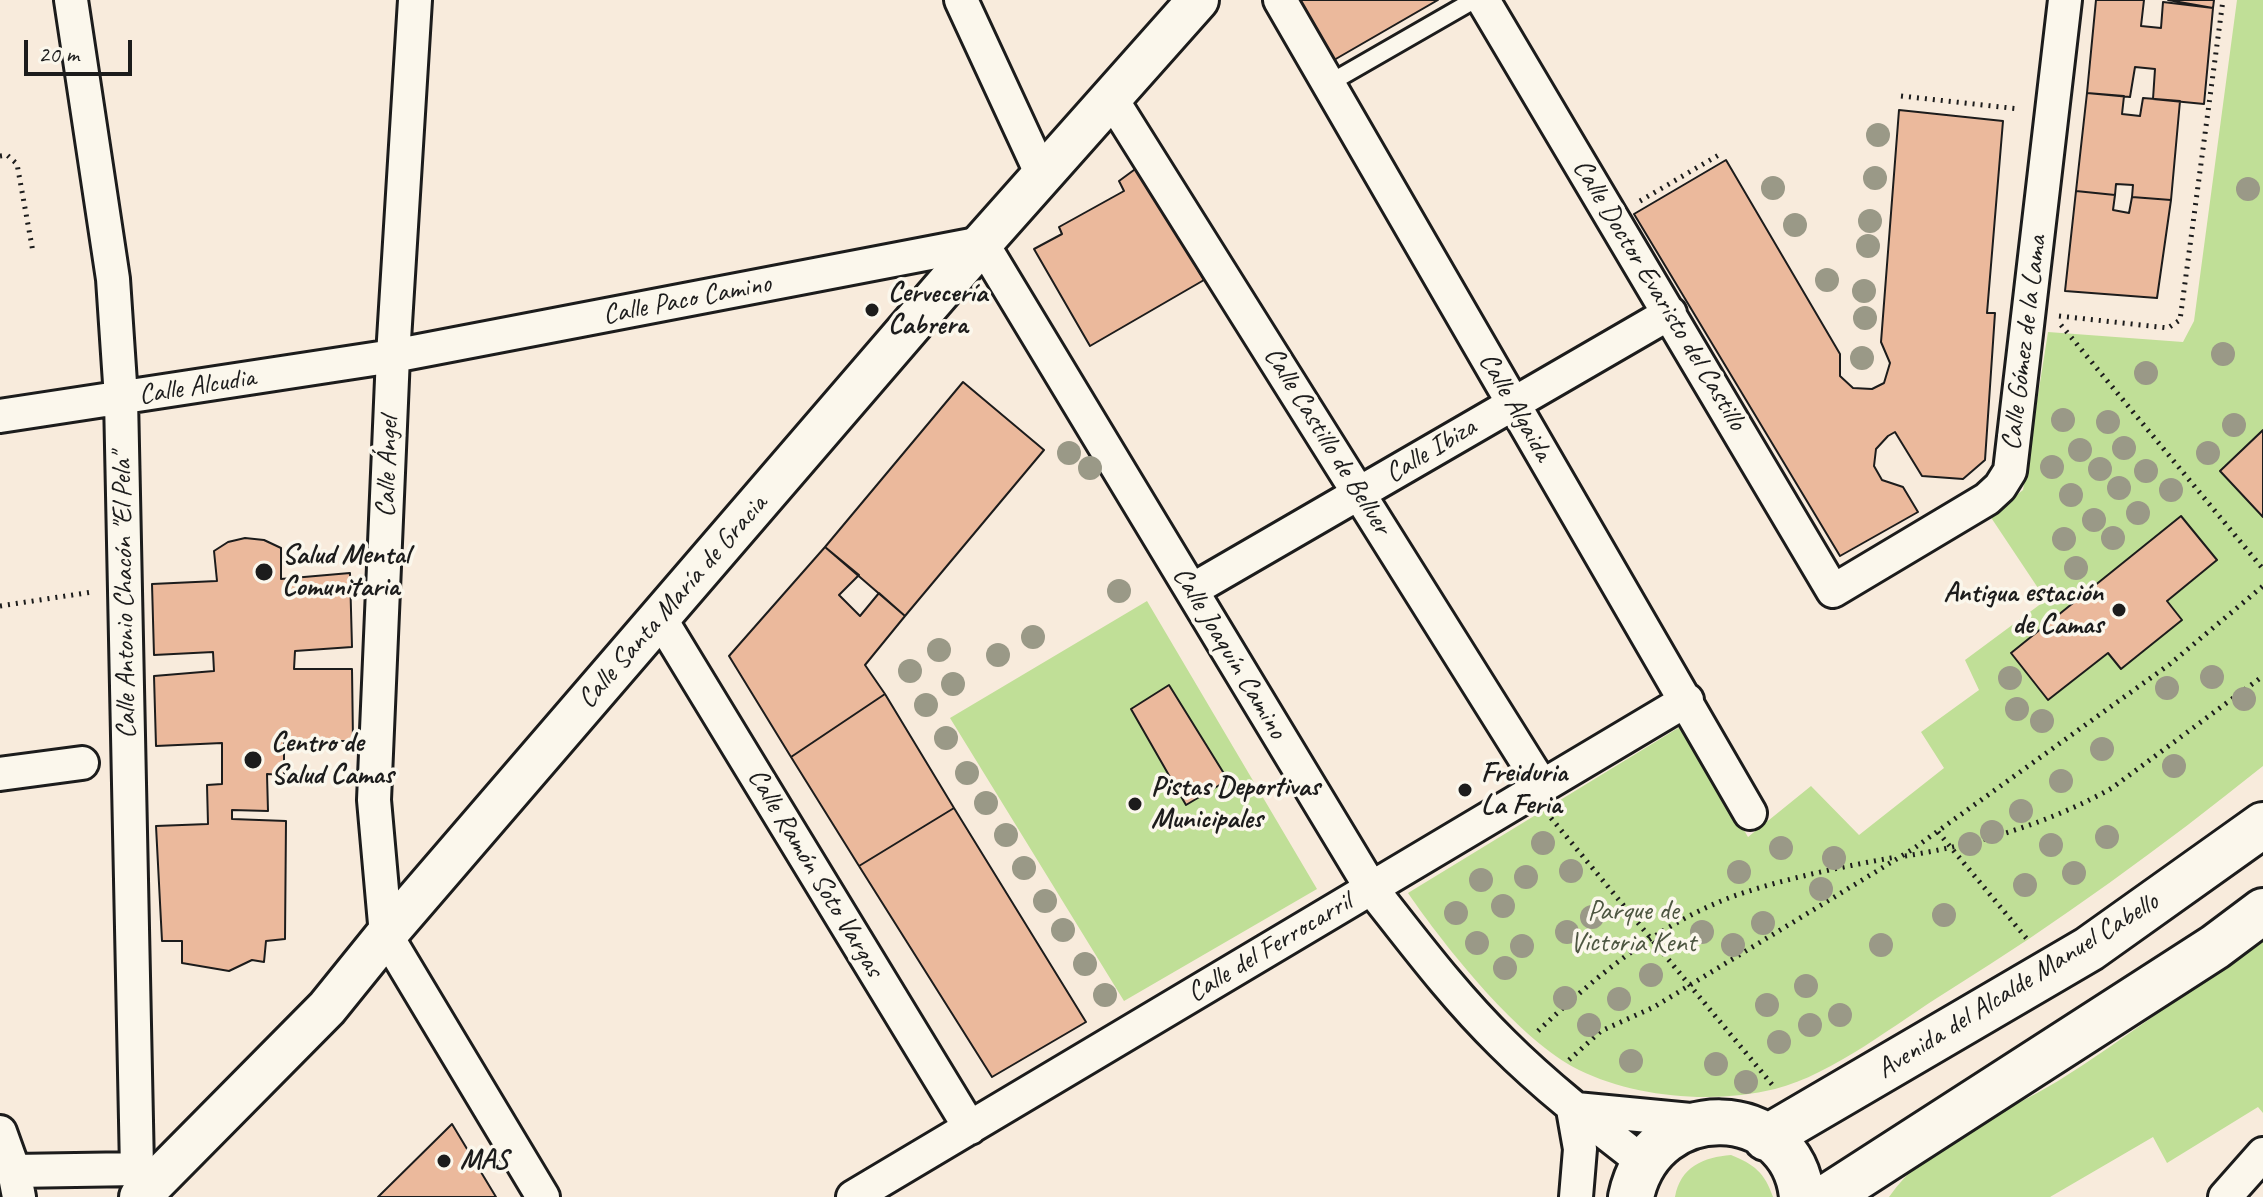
<!DOCTYPE html>
<html>
<head>
<meta charset="utf-8">
<style>
	body { margin:0 }
	#map { position:relative; width:2263px; height:1197px; overflow:hidden; background:#f8ebdc; font-family:Caveat,sans-serif }
	canvas { display:block }
	.scale { position:absolute; left:24px; top:40px; width:108px; height:36px; box-sizing:border-box; border:4px solid #1c1c1c; border-top:0; padding-left:10px; font-size:24px; line-height:28px; white-space:nowrap; color:#1c1c1c; -webkit-text-stroke:6px #fbf7ec; paint-order:stroke }
</style>
</head>
<body>
<div id="map">
<canvas width="2263" height="1197"></canvas>
<div class="scale">20 m</div>
</div>
<script>
const c = document.querySelector('canvas').getContext('2d');
c.lineJoin = 'round';
function paint(path, color) { c.fillStyle = color; c.fill(path, 'evenodd'); }
function strokePath(path, color, width, dash) { c.strokeStyle = color; c.lineWidth = width; c.lineCap = dash ? 'butt' : 'round'; c.setLineDash(dash || []); c.stroke(path); }
function label(font, color, halo, rows, align = 'center') {
  c.font = font + ' Caveat,sans-serif'; c.lineWidth = 7; c.setLineDash([]); c.textBaseline = 'middle'; c.strokeStyle = halo; c.fillStyle = color; for (const [text, x, y, turn = 0] of rows) {
    c.save(); c.translate(x, y); c.rotate((+turn || 0) * Math.PI / 180); c.textAlign = isNaN(turn) ? turn : align; if (halo) c.strokeText(text, 0, 0); c.fillText(text, 0, 0); c.restore();
  }
}
paint(new Path2D(`
	M2237,0H2263V766C2162,847 2059,922 1948,991C1896,1023 1834,1074 1775,1089C1714,1104 1636,1098 1579,1070C1520,1041 1445,947 1408,893L1683,725L1748,837L1811,786L1859,835L1944,768L1921,732L1979,690L1965,660L2046,600L1990,516L2023,490L2048,332L2183,342L2194,321Z
	M1147,601L1317,889L1124,1001L950,718Z
	M2263,938V1113L2258,1107L2167,1163L2153,1137L2050,1197H1889C1927,1142 2002,1115 2058,1081C2128,1037 2195,985 2263,938Z
	M1731,1155C1754,1164 1765,1173 1773,1197H1675C1680,1167 1704,1157 1731,1155Z`), '#c0df97');
const building = new Path2D(`
	M1299,0H1438L1334,60Z
	M2096,0H2144L2141,26L2161,28L2163,2L2213,8L2204,104L2153,99L2155,69L2135,67L2130,97L2087,93Z
	M2168,0H2214L2213,8Z
	M2087,93L2124,96L2122,114L2140,116L2143,98L2180,101L2171,200L2132,197L2133,185L2116,184L2115,195L2076,191Z
	M1899,110L2003,121L1987,313H1995L1985,460L1963,479L1922,476L1895,432L1888,436L1876,449L1874,466L1882,480L1903,487L1918,512L1840,556L1634,214L1726,160L1840,354V376L1853,388L1872,389L1884,383L1890,363L1881,342Z
	M1138,167L1204,280L1090,346L1034,249L1062,234L1059,227L1124,191L1119,181Z
	M2076,191L2115,195L2113,210L2129,213L2132,197L2171,200L2157,298L2065,291Z
	M963,382L1044,450L905,616L825,547Z
	M2263,430V517L2220,471Z
	M2181,516L2217,560L2167,601L2182,620L2121,669L2108,653L2048,700L2011,653Z
	M245,538L264,540L281,548V579L350,573L352,647L295,651L294,669H352L353,741H284V775L267,774L268,811L232,810V819L286,821L285,939L266,941L264,962L252,960L229,971L182,963V941H162L156,826L208,824L207,785L222,784V743L156,746L154,676L214,671L213,652L154,655L152,584L217,581L214,551L228,542Z
	M825,547L859,575L839,595L860,616L879,593L905,616L865,665L885,694L791,757L729,656Z
	M1169,685L1228,780L1186,805L1131,709Z
	M885,694L954,808L859,866L791,757Z
	M954,808L1086,1022L992,1077L859,866Z
	M452,1124L496,1197H378Z`);
paint(building, '#ebb99c');
strokePath(building, '#1c1c1c', 2);
const service = new Path2D(`
	M1328,84L1474,0`);
const minor = new Path2D(`
	M71,0L113,279L121,398L137,1169L142,1195
	M415,0L393,356L374,800L386,935L543,1197
	M961,0L1042,175
	M1280,0L1750,813
	M1483,0L1833,591L1987,499L2000,487L2010,471L2065,0
	M1111,98L1542,786
	M0,416L393,356L982,243L1371,888C1413,941 1453,995 1502,1043C1546,1087 1594,1124 1643,1162
	M1192,590L1670,313
	M660,618L970,1128
	M0,774L82,763
	M1573,1109L1580,1149L1576,1197
	M1576,1109L1701,1121
	M0,1132L14,1171L19,1197
	M14,1171L137,1169
	M853,1197L1687,700
	M2225,1197L2263,1154`);
const tertiary = new Path2D(`
	M140,1197L327,1008L386,935L982,243L1198,0`);
const secondary = new Path2D(`
	M1766,1138L2089,949L2263,825
	M1631,1197C1653,1094 1793,1101 1802,1197
	M1827,1197L2215,947L2263,911`);
strokePath(service, '#1c1c1c', 22);
strokePath(minor, '#1c1c1c', 38);
strokePath(tertiary, '#1c1c1c', 46);
strokePath(secondary, '#1c1c1c', 50);
strokePath(new Path2D(`
	M1901,96L2019,109
	M0,156L7,155L17,164L33,252
	M1640,201L1722,153
	M2059,316L2168,328L2180,320L2223,0
	M2061,325L2263,569
	M0,606L92,592
	M1551,818L1775,1088
	M1938,832L2027,939
	M1905,856C1976,845 2050,823 2112,788L2263,676
	M1538,1031C1595,977 1658,924 1734,896C1786,878 1841,867 1896,857
	M1569,1060L1601,1031L1654,1007L1913,849L2170,664L2263,586`), '#1c1c1c', 5, [2, 6]);
strokePath(service, '#fbf7ec', 16);
strokePath(minor, '#fbf7ec', 32);
strokePath(tertiary, '#fbf7ec', 40);
strokePath(secondary, '#fbf7ec', 44);
c.fillStyle = '#9a9987';
for (const [x, y] of [
	[1878,135],
	[1875,178],
	[1773,188],
	[2248,189],
	[1870,221],
	[1795,225],
	[1868,246],
	[1827,280],
	[1864,291],
	[1865,318],
	[2223,354],
	[1862,358],
	[2146,373],
	[2063,420],
	[2108,422],
	[2234,425],
	[2124,448],
	[2080,450],
	[1069,453],
	[2208,453],
	[2052,467],
	[1090,468],
	[2100,469],
	[2146,471],
	[2119,488],
	[2171,490],
	[2071,495],
	[2138,513],
	[2094,520],
	[2113,538],
	[2064,539],
	[2076,568],
	[1119,591],
	[1033,637],
	[939,650],
	[998,655],
	[910,671],
	[2212,677],
	[2010,678],
	[953,684],
	[2167,688],
	[2244,699],
	[926,705],
	[2017,709],
	[2042,721],
	[946,738],
	[2102,749],
	[2174,766],
	[967,773],
	[2061,781],
	[986,803],
	[2021,811],
	[1992,832],
	[1006,835],
	[2107,837],
	[1543,843],
	[1970,844],
	[2051,845],
	[1781,848],
	[1834,858],
	[1024,868],
	[1571,871],
	[1739,872],
	[2074,873],
	[1526,877],
	[1481,880],
	[2025,885],
	[1821,889],
	[1045,901],
	[1503,906],
	[1456,913],
	[1944,915],
	[1592,917],
	[1763,923],
	[1063,930],
	[1567,932],
	[1702,932],
	[1477,943],
	[1733,945],
	[1881,945],
	[1522,946],
	[1085,964],
	[1505,968],
	[1651,975],
	[1806,986],
	[1105,995],
	[1565,998],
	[1619,999],
	[1767,1005],
	[1840,1015],
	[1589,1025],
	[1810,1025],
	[1779,1042],
	[1631,1061],
	[1716,1064],
	[1746,1082]
]) { c.beginPath(); c.arc(x, y, 12, 0, 2 * Math.PI); c.fill(); }
for (const [x, y, r, color] of [
	[872,310,8,"#1c1c1c"],
	[264,572,10,"#1c1c1c"],
	[2119,610,8,"#1c1c1c"],
	[253,760,10,"#1c1c1c"],
	[1465,790,8,"#1c1c1c"],
	[1135,804,8,"#1c1c1c"],
	[444,1161,8,"#1c1c1c"]
]) { const dot = new Path2D(); dot.arc(x, y, r, 0, 2 * Math.PI); c.fillStyle = color; c.fill(dot); strokePath(dot, '#fbf7ec', 3); }
label('bold 28px', '#1c1c1c', '#fbf7ec', [
	["Cervecería",888,294],
	["Cabrera",888,326],
	["Salud Mental",282,556],
	["Comunitaria",282,588],
	["Antigua estación",2103,594,"right"],
	["de Camas",2103,626,"right"],
	["Centro de",271,744],
	["Salud Camas",271,776],
	["Freiduria",1481,774],
	["La Feria",1481,806],
	["Pistas Deportivas",1151,788],
	["Municipales",1151,820],
	["MAS",460,1161]
], 'left');
label('28px', '#1c1c1c', '#fbf7ec', [
	["Calle Doctor Evaristo del Castillo",1659,295,59],
	["Calle Paco Camino",687,300,-11],
	["Calle Gómez de la Lama",2025,343,-83],
	["Calle Alcudia",197,387,-9],
	["Calle Algaida",1515,407,60],
	["Calle Castillo de Bellver",1327,441,58],
	["Calle Ibiza",1431,451,-31],
	["Calle Ángel",388,467,-88],
	["Calle Antonio Chacón \"El Pela\"",125,596,-91],
	["Calle Santa María de Gracia",673,602,-49],
	["Calle Joaquín Camino",1229,653,59],
	["Calle Ramón Soto Vargas",815,873,59],
	["Calle del Ferrocarril",1270,948,-31],
	["Avenida del Alcalde Manuel Cabello",2018,986,-32]
]);
label('28px', '#4d5641', '#fbf7ec', [
	["Parque de",1633,912],
	["Victoria Kent",1633,944]
]);
</script>
</body>
</html>
